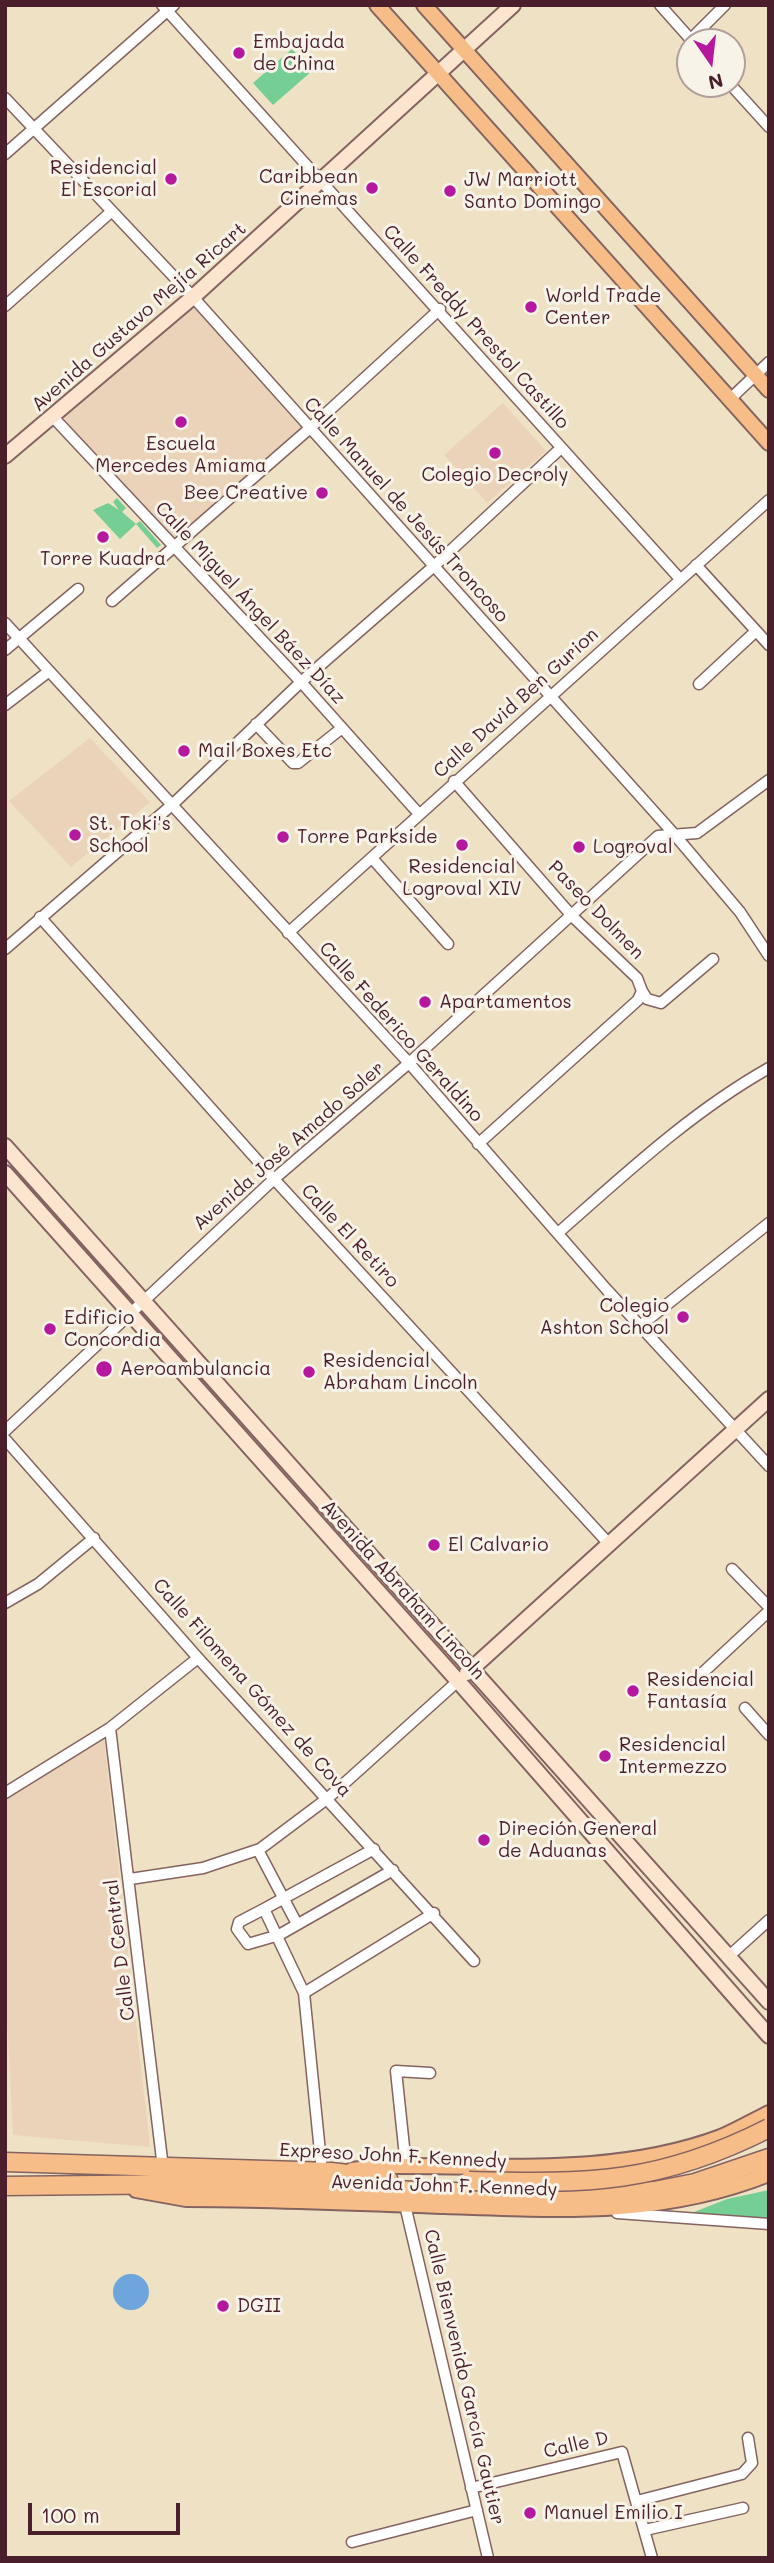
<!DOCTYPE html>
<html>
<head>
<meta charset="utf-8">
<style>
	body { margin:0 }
	#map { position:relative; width:774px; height:2563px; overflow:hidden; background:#efe2c4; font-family:Mali,sans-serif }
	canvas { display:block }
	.frame { position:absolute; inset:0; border:7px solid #4a1f2b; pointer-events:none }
	.north { position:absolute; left:676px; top:28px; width:70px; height:70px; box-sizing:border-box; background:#f7f3e8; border:2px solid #b29e9c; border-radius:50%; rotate:166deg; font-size:19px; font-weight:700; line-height:28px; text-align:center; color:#4a1f2b }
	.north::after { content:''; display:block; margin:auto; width:24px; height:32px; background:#b5179e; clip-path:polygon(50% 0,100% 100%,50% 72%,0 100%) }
	.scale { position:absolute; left:28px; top:2503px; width:152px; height:32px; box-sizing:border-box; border:4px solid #4a1f2b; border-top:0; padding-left:9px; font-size:21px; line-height:24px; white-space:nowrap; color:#4a1f2b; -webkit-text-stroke:5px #f7f3e8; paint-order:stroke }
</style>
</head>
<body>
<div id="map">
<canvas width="774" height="2563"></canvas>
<div class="frame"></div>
<div class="north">N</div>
<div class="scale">100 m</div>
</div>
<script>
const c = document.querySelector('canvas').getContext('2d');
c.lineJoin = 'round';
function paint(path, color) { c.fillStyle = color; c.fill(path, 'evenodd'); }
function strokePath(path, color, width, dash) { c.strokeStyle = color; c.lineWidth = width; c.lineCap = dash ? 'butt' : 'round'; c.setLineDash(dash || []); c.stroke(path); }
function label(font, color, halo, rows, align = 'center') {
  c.font = font + ' Mali,sans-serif'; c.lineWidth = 6; c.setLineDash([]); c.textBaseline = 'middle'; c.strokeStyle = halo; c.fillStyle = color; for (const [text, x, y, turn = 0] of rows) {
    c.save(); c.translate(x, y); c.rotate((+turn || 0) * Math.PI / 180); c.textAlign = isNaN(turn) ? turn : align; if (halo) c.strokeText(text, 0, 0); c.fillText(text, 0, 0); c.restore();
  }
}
paint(new Path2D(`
	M190,302L301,428L171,541L61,415Z
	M503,403L546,451L487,503L444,455Z
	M90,738L150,802L71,867L9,801Z
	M104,1739V1740L150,2147L13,2135L5,1980V1799Z`), '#ead3b8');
paint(new Path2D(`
	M292,49L312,71L273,105L253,83Z
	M117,498L126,508L122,512L136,524L140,521L161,545L157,548L136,524L120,539L93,510L108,503L119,510L113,502Z
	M769,2190V2222L689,2214L727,2199Z`), '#75ce93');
paint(new Path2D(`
	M113 2292a18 18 0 1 1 36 0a18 18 0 1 1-36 0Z`), '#6ca6dc');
const street = new Path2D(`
	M162,5L680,579
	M660,5L693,42
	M690,40L725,5
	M730,84L769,127
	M5,98L193,297L674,834L740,912L769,956
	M5,154L174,5
	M5,306L112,211
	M729,400L769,362
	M53,417L301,682L419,814
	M696,565L769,645
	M112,601L309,429L440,309
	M5,623L409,1063L607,1290L769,1466
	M5,650L78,589
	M699,684L756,631
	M5,705L48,672
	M256,724L293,763H298L342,728
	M454,781L572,916L637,978L642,991L638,1000L478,1144
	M372,858L448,944
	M40,917L274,1179L610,1545
	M288,933L769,500
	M5,949L173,804L301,682L433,567L561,448
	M642,991L647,999L661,1003L713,959
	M558,1233C625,1174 691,1112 769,1068
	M640,1326L769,1223
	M5,1431L274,1179L409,1063L658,836L697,833L769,780
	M5,1439L198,1658L474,1961
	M732,1569L769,1607
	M5,1603L38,1584L94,1538
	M696,1679L769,1611
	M745,1708L769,1735
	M110,1728L163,2168
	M5,1793L110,1728L198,1658
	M258,1850L297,1924
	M130,1879L203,1868L260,1849L328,1798L458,1681
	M264,1909L239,1922L237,1929L248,1944L279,1935L393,1870
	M728,1957L769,1920
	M304,1993L434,1913
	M406,2166L396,2071L430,2073
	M322,2172L304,1993L264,1909L374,1849
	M405,2205L488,2558
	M617,2213L769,2224
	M471,2488L622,2452L652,2558
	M637,2501L742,2474L752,2463L748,2438
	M645,2530L743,2508
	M352,2542L477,2510`);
const secondary = new Path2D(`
	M5,456L193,297L513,5
	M5,1146L769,2002
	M5,1173L458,1681L769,2036
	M467,1673L769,1399`);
const primary = new Path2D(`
	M377,5L769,443
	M424,5L769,390
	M352,2170L384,2166C496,2165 614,2177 721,2137C737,2130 753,2121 769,2113
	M136,2190L186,2199C272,2199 359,2203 445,2206C559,2210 661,2217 769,2174`);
const highway = new Path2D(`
	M5,2162L331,2172L388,2179
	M5,2186L191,2184L586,2196L654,2191L695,2183L769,2158`);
strokePath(street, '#846361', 13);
strokePath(secondary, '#846361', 18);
strokePath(primary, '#846361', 18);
strokePath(highway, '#846361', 21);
strokePath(street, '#fff', 10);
strokePath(secondary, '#fce5cf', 14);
strokePath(primary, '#f7bd88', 14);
strokePath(highway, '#f7bd88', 18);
const highwayBridge = new Path2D(`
	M469,2181C589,2184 659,2184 769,2128`);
strokePath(highwayBridge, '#846361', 21, []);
strokePath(highwayBridge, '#f7bd88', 18);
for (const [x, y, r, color] of [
	[239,53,7,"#b5179e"],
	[171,179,7,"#b5179e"],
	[372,188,7,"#b5179e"],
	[450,191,7,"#b5179e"],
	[531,307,7,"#b5179e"],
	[181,422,7,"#b5179e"],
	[495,453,7,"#b5179e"],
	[322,493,7,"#b5179e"],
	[103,537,7,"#b5179e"],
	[184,751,7,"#b5179e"],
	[75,835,7,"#b5179e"],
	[283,837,7,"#b5179e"],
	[462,845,7,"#b5179e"],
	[579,847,7,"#b5179e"],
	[425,1002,7,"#b5179e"],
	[683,1317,7,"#b5179e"],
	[50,1329,7,"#b5179e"],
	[104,1369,9,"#b5179e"],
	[309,1372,7,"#b5179e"],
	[434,1545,7,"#b5179e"],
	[633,1691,7,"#b5179e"],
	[605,1756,7,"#b5179e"],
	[484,1840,7,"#b5179e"],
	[223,2306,7,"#b5179e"],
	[530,2513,7,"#b5179e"]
]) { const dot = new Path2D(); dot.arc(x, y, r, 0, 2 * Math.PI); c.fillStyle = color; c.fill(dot); strokePath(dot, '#f7f3e8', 2.5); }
label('19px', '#4a1f2b', '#f7f3e8', [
	["Embajada",253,42],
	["de China",253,64],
	["Residencial",157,168,"right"],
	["El Escorial",157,190,"right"],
	["Caribbean",358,177,"right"],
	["Cinemas",358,199,"right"],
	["JW Marriott",464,180],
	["Santo Domingo",464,202],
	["World Trade",545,296],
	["Center",545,318],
	["Escuela",181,444,"center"],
	["Mercedes Amiama",181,466,"center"],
	["Colegio Decroly",495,475,"center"],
	["Bee Creative",308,493,"right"],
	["Torre Kuadra",103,559,"center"],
	["Mail Boxes Etc",198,751],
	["St. Toki's",89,824],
	["School",89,846],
	["Torre Parkside",297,837],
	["Logroval",593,847],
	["Residencial",462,867,"center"],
	["Logroval XIV",462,889,"center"],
	["Apartamentos",439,1002],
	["Colegio",669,1306,"right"],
	["Ashton School",669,1328,"right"],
	["Edificio",64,1318],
	["Concordia",64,1340],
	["Residencial",323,1361],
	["Abraham Lincoln",323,1383],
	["Aeroambulancia",120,1369],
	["El Calvario",448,1545],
	["Residencial",647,1680],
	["Fantasía",647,1702],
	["Residencial",619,1745],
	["Intermezzo",619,1767],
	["Direción General",498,1829],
	["de Aduanas",498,1851],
	["DGII",237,2306],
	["Manuel Emilio I",544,2513]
], 'left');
label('19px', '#4a1f2b', '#f7f3e8', [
	["Avenida Gustavo Mejía Ricart",139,317,-41],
	["Calle Freddy Prestol Castillo",476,327,48],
	["Calle Manuel de Jesús Troncoso",406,510,48],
	["Calle Miguel Ángel Báez Díaz",250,603,47],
	["Calle David Ben Gurion",516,703,-42],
	["Paseo Dolmen",596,910,46],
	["Calle Federico Geraldino",401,1032,48],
	["Avenida José Amado Soler",289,1146,-41],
	["Calle El Retiro",350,1236,47],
	["Avenida Abraham Lincoln",403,1590,48],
	["Calle Filomena Gómez de Cova",252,1688,48],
	["Calle D Central",120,1950,-97],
	["Expreso John F. Kennedy",393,2156,3],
	["Avenida John F. Kennedy",444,2186,2],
	["Calle Bienvenido García Gautier",464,2377,77],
	["Calle D",576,2445,-13]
]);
</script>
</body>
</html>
